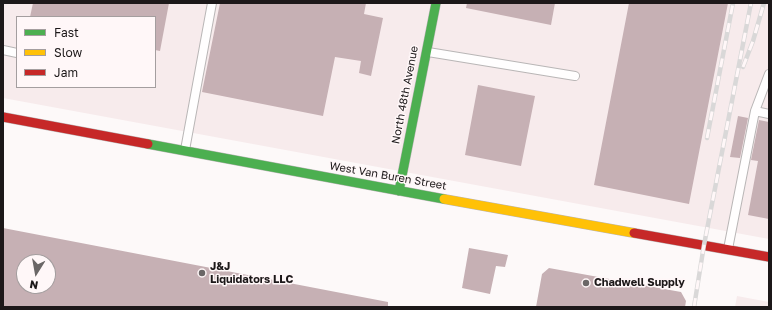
<!DOCTYPE html>
<html>
<head>
<meta charset="utf-8">
<style>
	body { margin:0 }
	#map { position:relative; width:772px; height:310px; overflow:hidden; background:#fdf9f9; font-family:"Golos Text",sans-serif }
	canvas { display:block }
	.frame { position:absolute; inset:0; border:4px solid #1c1819; pointer-events:none }
	.legend { position:absolute; left:16px; top:16px; width:140px; height:72px; box-sizing:border-box; background:#fff7f8; border:1px solid #a49e9f; margin:0; padding:5px 7px; list-style:none; font-size:12px; color:#1c1819 }
	.legend li { display:flex; align-items:center; gap:8px; height:20px }
	.legend b { width:20px; border:1px solid #a49e9f }
	.north { position:absolute; left:16px; top:254px; width:40px; height:40px; box-sizing:border-box; background:#fff7f8; border:1px solid #a49e9f; border-radius:50%; rotate:191deg; font-size:11px; font-weight:700; line-height:16px; text-align:center; color:#1c1819 }
	.north::after { content:''; display:block; margin:auto; width:14px; height:18px; background:#6b6767; clip-path:polygon(50% 0,100% 100%,50% 72%,0 100%) }
</style>
</head>
<body>
<div id="map">
<canvas width="772" height="310"></canvas>
<div class="frame"></div>
<ul class="legend">
<li><b style="height:5px;background:#4caf50"></b>Fast</li>
<li><b style="height:5px;background:#ffc107"></b>Slow</li>
<li><b style="height:5px;background:#c62828"></b>Jam</li>
</ul>
<div class="north">N</div>
</div>
<script>
const c = document.querySelector('canvas').getContext('2d');
c.lineJoin = 'round';
function paint(path, color) { c.fillStyle = color; c.fill(path, 'evenodd'); }
function strokePath(path, color, width, dash) { c.strokeStyle = color; c.lineWidth = width; c.lineCap = dash ? 'butt' : 'round'; c.setLineDash(dash || []); c.stroke(path); }
function label(font, color, halo, rows, align = 'center') {
  c.font = font + ' "Golos Text",sans-serif'; c.lineWidth = 3; c.setLineDash([]); c.textBaseline = 'middle'; c.strokeStyle = halo; c.fillStyle = color; for (const [text, x, y, turn = 0] of rows) {
    c.save(); c.translate(x, y); c.rotate((+turn || 0) * Math.PI / 180); c.textAlign = isNaN(turn) ? turn : align; if (halo) c.strokeText(text, 0, 0); c.fillText(text, 0, 0); c.restore();
  }
}
paint(new Path2D(`
	M3,3H769V239L3,98ZM17,17H155V87H17Z
	M737,296L769,302V307H735Z`), '#f7ebec');
paint(new Path2D(`
	M33,3H169L160,51L155,50V17H30Z
	M220,3H366L364,14L383,18L371,76L359,73L361,61L335,57L323,116L202,92Z
	M467,3H555L551,25L466,8Z
	M629,3H728L689,204L594,185Z
	M478,85L535,96L521,166L465,155Z
	M738,116L748,118L740,158L730,157Z
	M759,120L769,122V219L748,215L758,161L751,160Z
	M3,228L388,302V307H3ZM24,262H48V286H24Z
	M469,248L508,255L505,267L496,266L490,294L462,288Z
	M549,268L681,292L686,301L685,307H536L542,274Z`), '#c6b0b4');
const lane = new Path2D(`
	M3,50L17,53
	M428,52L575,76
	M755,111L769,114
	M185,150L212,3
	M728,249L755,111L769,74`);
const fast = new Path2D(`
	M148,144L444,199
	M399,191L436,3`);
const slow = new Path2D(`
	M444,199L634,233`);
const jam = new Path2D(`
	M3,117L148,144
	M634,233L769,257`);
strokePath(lane, '#b9b6b6', 10);
strokePath(fast, '#b9b6b6', 10);
strokePath(slow, '#b9b6b6', 10);
strokePath(jam, '#b9b6b6', 10);
strokePath(lane, '#fffefe', 8);
strokePath(fast, '#4caf50', 9);
strokePath(slow, '#ffc107', 9);
strokePath(jam, '#c62828', 9);
const rail = new Path2D(`
	M743,67L753,41L764,3
	M707,138L733,3
	M694,307L704,245L751,3`);
strokePath(rail, '#d9d8d8', 4.5);
strokePath(rail, '#fff7f8', 3, [9]);
for (const [x, y, r, color] of [
	[202,273,4,"#6b6767"],
	[586,283,4,"#6b6767"]
]) { const dot = new Path2D(); dot.arc(x, y, r, 0, 2 * Math.PI); c.fillStyle = color; c.fill(dot); strokePath(dot, '#fff7f8', 1.5); }
label('11px', '#1c1819', '#fff7f8', [
	["North 48th Avenue",405,95,-79],
	["West Van Buren Street",388,176,10]
]);
label('bold 11px', '#1c1819', '#fff7f8', [
	["J&J",210,267],
	["Liquidators LLC",210,280],
	["Chadwell Supply",594,283]
], 'left');
</script>
</body>
</html>
